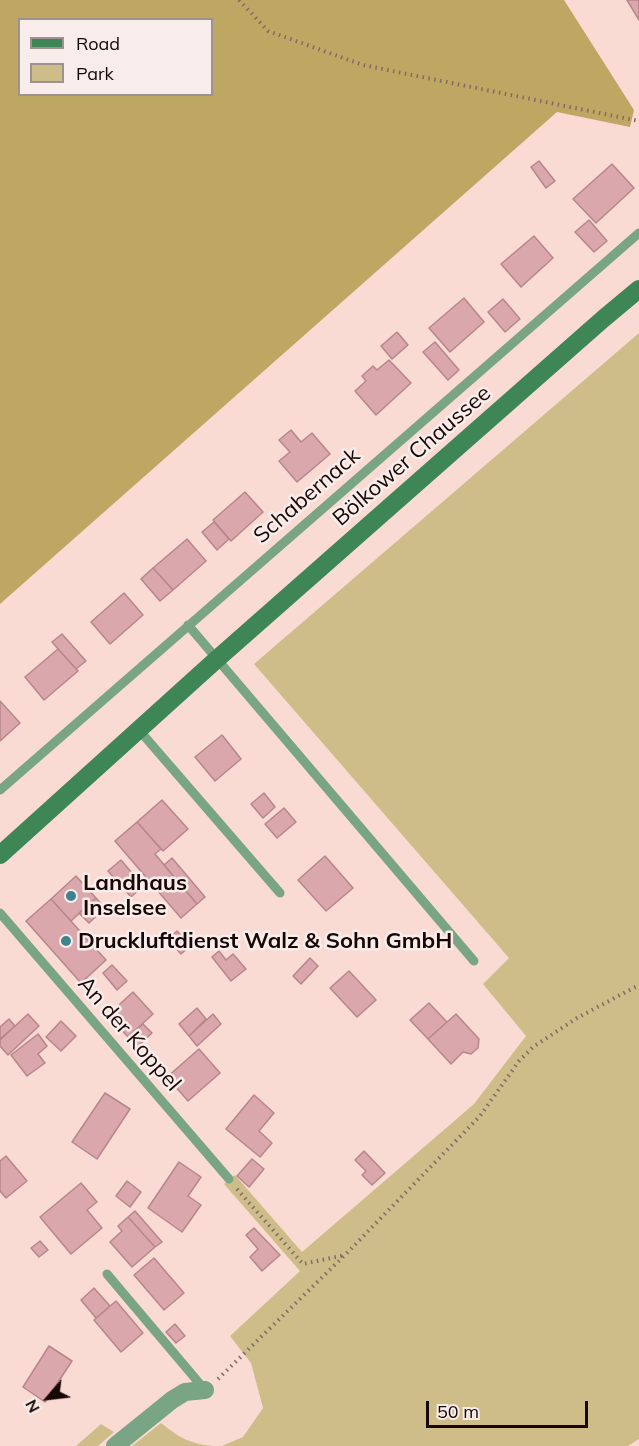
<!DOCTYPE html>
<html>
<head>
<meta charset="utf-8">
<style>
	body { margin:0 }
	#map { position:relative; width:639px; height:1446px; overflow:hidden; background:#fadbd4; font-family:Mulish,sans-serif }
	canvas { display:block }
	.legend { position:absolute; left:18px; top:18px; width:195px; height:78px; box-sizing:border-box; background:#f8edeb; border:2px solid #9e918f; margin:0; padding:8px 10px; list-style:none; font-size:18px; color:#170705 }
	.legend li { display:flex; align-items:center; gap:12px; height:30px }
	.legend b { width:30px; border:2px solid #9e918f }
	.north { position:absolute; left:18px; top:1368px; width:60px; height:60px; -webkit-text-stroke:4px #f8edeb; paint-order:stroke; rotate:242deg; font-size:16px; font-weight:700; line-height:24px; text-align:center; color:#170705 }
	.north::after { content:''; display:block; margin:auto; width:21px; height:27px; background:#170705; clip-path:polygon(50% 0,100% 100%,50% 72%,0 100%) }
	.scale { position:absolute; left:426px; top:1401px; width:162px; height:27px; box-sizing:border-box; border:3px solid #170705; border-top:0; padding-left:8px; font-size:18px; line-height:21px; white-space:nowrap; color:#170705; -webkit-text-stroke:4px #f8edeb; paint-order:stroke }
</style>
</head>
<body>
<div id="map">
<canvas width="639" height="1446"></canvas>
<ul class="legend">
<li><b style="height:8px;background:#3f8656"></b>Road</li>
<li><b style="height:16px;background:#cebd89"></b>Park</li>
</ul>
<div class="north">N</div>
<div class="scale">50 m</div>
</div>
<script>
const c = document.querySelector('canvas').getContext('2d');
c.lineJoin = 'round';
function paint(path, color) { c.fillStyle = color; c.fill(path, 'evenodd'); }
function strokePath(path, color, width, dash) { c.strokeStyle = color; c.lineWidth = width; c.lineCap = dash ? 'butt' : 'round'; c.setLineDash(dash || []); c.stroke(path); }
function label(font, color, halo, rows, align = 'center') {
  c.font = font + ' Mulish,sans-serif'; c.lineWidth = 5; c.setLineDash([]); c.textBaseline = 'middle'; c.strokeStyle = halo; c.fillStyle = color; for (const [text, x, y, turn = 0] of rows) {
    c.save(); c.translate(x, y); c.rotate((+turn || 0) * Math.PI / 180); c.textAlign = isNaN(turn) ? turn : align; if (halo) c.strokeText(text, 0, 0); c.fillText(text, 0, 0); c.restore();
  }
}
paint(new Path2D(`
	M639,333V1439L628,1446H222L243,1437L263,1408L251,1363L230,1336L300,1271L224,1184L235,1175L302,1252L474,1104L526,1036L483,984L509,958L254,664Z
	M161,1423C179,1437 189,1444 213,1446H132Z
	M101,1424L114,1432L98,1446H76Z`), '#cebd89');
paint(new Path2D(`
	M0,0H564L634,110L630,127L557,112L0,604ZM20,20H212V94H20Z`), '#bea762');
const building = new Path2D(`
	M627,0H639V20Z
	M539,161L555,181L546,188L531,167Z
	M612,164L634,188L596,223L573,199Z
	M589,220L607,241L594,252L575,232Z
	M534,236L553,258L521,287L501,264Z
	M464,298L484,322L450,352L429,328Z
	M503,299L520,319L505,332L488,312Z
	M397,332L408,345L392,359L381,346Z
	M435,342L459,370L448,380L423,352Z
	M389,360L411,383L376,415L355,391L366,381L362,376L373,366L377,370Z
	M291,430L301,442L312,433L330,454L297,482L279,461L290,452L279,440Z
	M245,492L263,512L231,541L213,520Z
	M214,522L229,539L217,550L202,532Z
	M187,539L206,561L173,590L153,568Z
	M153,568L173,590L160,601L141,579Z
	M124,593L143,615L110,644L91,622Z
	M62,634L86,661L76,669L52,642Z
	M58,649L78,671L44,700L25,677Z
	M0,701L20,723L0,741Z
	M222,735L241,759L215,781L195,757Z
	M264,793L275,807L263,818L251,804Z
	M162,800L188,829L163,851L137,822Z
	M284,808L296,822L277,838L265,824Z
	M137,822L161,849L155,854L197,904L181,918L115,841Z
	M325,856L353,888L326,911L298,880Z
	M172,858L205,897L197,904L164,865Z
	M121,860L143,886L131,897L108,871Z
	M76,876L96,898L71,921L51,899Z
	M96,898L105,908L89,923L79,913Z
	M51,899L106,960L81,983L26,921Z
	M177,931L190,946L181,954L168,939Z
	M219,951L226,960L233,954L246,969L231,981L212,957Z
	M310,958L318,966L301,984L293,976Z
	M112,965L127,981L117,990L103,973Z
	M349,971L376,1000L357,1017L330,988Z
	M133,992L153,1014L128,1037L108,1015Z
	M429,1003L447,1022L428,1039L410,1020Z
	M197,1008L206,1019L189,1036L179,1024Z
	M28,1014L39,1026L8,1055L0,1046V1040Z
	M213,1014L221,1024L197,1046L189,1036Z
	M456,1014L479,1039L478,1048L471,1054L463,1052L451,1064L428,1039Z
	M9,1019L15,1026L0,1039V1027Z
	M61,1021L76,1036L61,1051L46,1037Z
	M143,1024L152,1033L137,1047L128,1037Z
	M38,1034L47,1046L38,1054L45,1063L27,1076L11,1055Z
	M199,1049L220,1073L188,1101L167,1077Z
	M105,1093L130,1109L97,1159L72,1142Z
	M254,1095L274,1113L259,1131L272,1143L260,1157L226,1129Z
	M364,1151L385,1173L372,1185L362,1175L366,1171L355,1160Z
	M6,1156L27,1181L6,1198L0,1191V1161Z
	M252,1159L264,1169L249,1187L237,1176Z
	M179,1162L201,1177L188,1196L201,1205L182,1232L148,1208Z
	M127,1181L141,1192L130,1207L116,1196Z
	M81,1183L97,1202L87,1210L102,1228L71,1254L40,1217Z
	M135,1211L162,1242L155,1247L128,1217Z
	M128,1217L155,1247L132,1267L110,1242L122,1231L118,1226Z
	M254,1228L280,1255L262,1271L250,1257L258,1249L246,1235Z
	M40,1241L48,1250L39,1257L31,1248Z
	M154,1258L184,1293L164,1310L134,1275Z
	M94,1288L110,1306L96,1318L81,1300Z
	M116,1301L143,1333L121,1352L94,1320Z
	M175,1324L185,1336L176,1343L166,1332Z
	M49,1346L72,1361L45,1402L23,1387Z`);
paint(building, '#daa7ac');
strokePath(building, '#b7868b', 1.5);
strokePath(new Path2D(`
	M239,0L268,31L363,65L639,121
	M237,1189L303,1264L345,1255
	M218,1379L345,1255L480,1116L519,1061L533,1047L577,1018L639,985`), '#826b67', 4, [1.5, 4.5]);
strokePath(new Path2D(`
	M188,625L474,961
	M139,730L280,893
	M0,790L639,233
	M0,913L229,1179
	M107,1274L205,1390`), '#79a584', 9);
strokePath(new Path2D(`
	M115,1446L172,1400L185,1392L205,1390`), '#79a584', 18);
strokePath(new Path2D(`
	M0,855L217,659L603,319L639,289`), '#3f8656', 18);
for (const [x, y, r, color] of [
	[71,896,6,"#3e8390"],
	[66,941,6,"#3e8390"]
]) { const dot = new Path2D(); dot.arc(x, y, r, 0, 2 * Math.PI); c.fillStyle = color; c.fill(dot); strokePath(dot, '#f8edeb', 2); }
label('22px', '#170705', '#f8edeb', [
	["Bölkower Chaussee",412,456,-41],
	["Schabernack",307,496,-41],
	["An der Koppel",129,1034,49]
]);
label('bold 22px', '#170705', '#f8edeb', [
	["Landhaus",83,883],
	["Inselsee",83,908],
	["Druckluftdienst Walz & Sohn GmbH",78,941]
], 'left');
</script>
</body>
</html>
